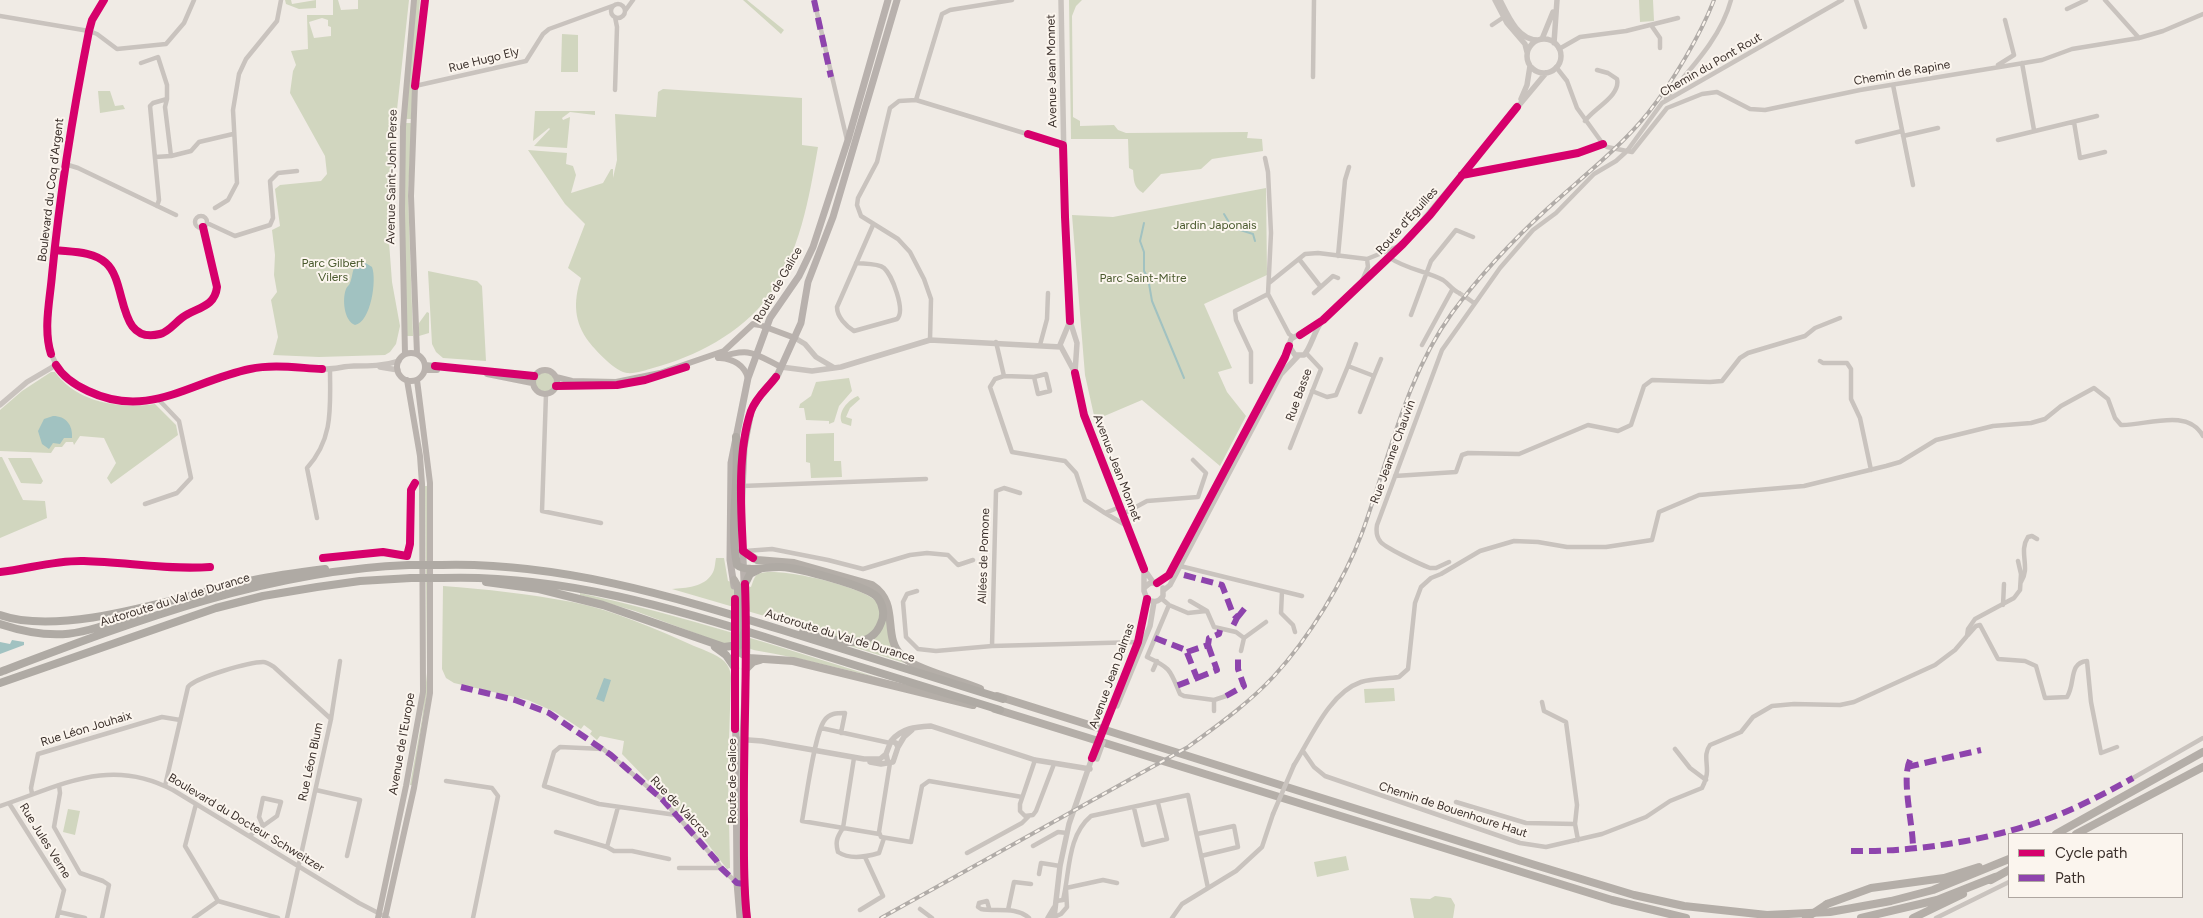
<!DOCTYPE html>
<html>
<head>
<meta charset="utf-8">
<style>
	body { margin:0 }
	#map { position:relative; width:2203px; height:918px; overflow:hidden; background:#f0ebe5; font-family:Figtree,sans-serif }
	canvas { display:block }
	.legend { position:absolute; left:2008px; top:833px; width:175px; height:65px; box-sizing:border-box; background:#fbf5ee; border:1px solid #aea6a0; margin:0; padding:6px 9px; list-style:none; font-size:15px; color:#3b302b }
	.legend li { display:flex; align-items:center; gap:10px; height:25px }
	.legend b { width:25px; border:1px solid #aea6a0 }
</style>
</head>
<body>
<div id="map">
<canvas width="2203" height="918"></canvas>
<ul class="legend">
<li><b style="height:6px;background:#d6006c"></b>Cycle path</li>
<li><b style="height:6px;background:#8e44ad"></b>Path</li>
</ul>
</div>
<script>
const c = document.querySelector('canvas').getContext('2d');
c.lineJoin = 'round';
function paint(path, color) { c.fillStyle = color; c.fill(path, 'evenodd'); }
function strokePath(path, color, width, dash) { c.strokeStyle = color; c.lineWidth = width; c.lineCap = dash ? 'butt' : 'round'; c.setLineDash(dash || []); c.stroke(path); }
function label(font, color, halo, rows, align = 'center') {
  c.font = font + ' Figtree,sans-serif'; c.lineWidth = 4; c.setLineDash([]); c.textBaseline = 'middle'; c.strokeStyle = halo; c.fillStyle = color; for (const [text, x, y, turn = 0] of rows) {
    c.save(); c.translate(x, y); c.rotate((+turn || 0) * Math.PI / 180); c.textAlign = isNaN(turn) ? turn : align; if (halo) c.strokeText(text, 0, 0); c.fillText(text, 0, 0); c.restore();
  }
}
paint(new Path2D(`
	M285,0H291L292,4L316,0V8L299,9L286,4Z
	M333,0H338L341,10L358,9V0H409L394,137L390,198L389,242L392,282L400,326L396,344L390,352L385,355L319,357L273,355L278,337L271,300L277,292L274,275L275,255L272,230L280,226L275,189L280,185L321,181L327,174L325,156L290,93L293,71L296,65L291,51L308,49L307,15H333ZM322,18L328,20V26L331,27V36L314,38L309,22Z
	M416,0H420L411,119H405Z
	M743,0H747L784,30L781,34Z
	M1069,0H1082L1076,6L1072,16L1073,109V117L1080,121V126L1114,125L1118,130L1126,133L1248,132L1247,138L1262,139L1263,151L1212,159L1201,169L1161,174L1143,193C1133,187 1134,180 1133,170L1129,168L1128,139H1071Z
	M1639,0H1653L1654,21L1640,22Z
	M562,34L578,35V72H561Z
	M663,89L802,98V145L818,147C809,198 800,254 768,297C741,333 695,357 653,368C646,370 635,374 627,373C616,372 596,351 589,342C574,322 573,302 581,278L568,268L585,224L565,204L528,150L567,153L566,164L573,166L576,175L571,193L603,183L611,169H613V178L617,160L615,114L656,117L658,92Z
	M98,91H110L115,106L123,105L125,109L100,113Z
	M535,111H595V115L570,112L562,118L563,120L570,117L567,148L534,146L550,129L549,128L533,141Z
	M405,123H412L408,194L413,336H407L403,249Z
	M1266,188L1267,275L1204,304L1232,368L1218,372L1227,392L1246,416L1220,466L1142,400L1095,420L1085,375L1072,215L1113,217Z
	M428,271L477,281L482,286L486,361L443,358L436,352L432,344Z
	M427,312L429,313V333L419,336V323Z
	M51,372H55C77,403 120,409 155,404L176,425L178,435L111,484L107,478L116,463L104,438L80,436L74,445L73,442H66L62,447H55L51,453L0,451V410L22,391Z
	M535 382a10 10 0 1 1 20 0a10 10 0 1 1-20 0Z
	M849,378L852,391L839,406L834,422L829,424V421L806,420L804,408H799L800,404L811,396L816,382Z
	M858,396L860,399L850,408L846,417L852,419L851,426L842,423C837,412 848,400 858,396Z
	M834,433V461H841L842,477L811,478L810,463L806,462V434Z
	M0,457H2L23,500L45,501L47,518L0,538Z
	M8,458H31L43,481L41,484L21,483Z
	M425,486H427V694L412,785H410L422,719L427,673Z
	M716,558H724L728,581L751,587C753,582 754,576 758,574C776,565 863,587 876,601C888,614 885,616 889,631C892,642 902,654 908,664L847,645L833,636L672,589C686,588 704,587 712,574C715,570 715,563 716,558Z
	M443,586C486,589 529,594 572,602C613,610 656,629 694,646C704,650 716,654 724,661C729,666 731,672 731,678L728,771L730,868L727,869L704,839L622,754L624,741L600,736L597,740L590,734L592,731L584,725L581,729L555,712L528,700L454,683L446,678L442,669Z
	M580,593C682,615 780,647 879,678C839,668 800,658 759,651C747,649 736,642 722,643L635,611L580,595Z
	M1394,688L1395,701L1365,703L1364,689Z
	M68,809L80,811L75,835L63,832Z
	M1346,856L1349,870L1317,877L1314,862Z
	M1435,896L1451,898L1455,905L1453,918H1414L1410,898L1430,899Z`), '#d1d6bf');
paint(new Path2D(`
	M364,262L372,267C377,280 371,322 355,325C344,321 342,299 346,289C347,286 349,286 350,283C354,273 351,263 364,262Z
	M53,416C66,416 73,425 72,438H64L60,444L53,443L49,449L42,444L38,431L44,419Z
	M12,640L24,642V645L0,654V642L10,644Z
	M604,678L611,680L604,702L596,699Z`), '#a1c2c1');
strokePath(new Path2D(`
	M1224,214L1230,224H1235L1237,229L1253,234L1255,241
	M1144,223L1140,241L1144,252V271L1148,278L1152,301L1184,378`), '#a1c2c1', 2);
strokePath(new Path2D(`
	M1459,293L1467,298`), '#ccc6c0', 4.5, [4.5, 2]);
strokePath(new Path2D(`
	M814,0L847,140
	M1856,0L1865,27
	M2105,0L2139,38
	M611 11a7 7 0 1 1 14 0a7 7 0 1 1-14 0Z
	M2067,9L2086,0
	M625,11L633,0
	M0,16L89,31L97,34L117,49L166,44L184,23L194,0
	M615,17L617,27L615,90
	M1492,25L1504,17
	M1651,25L1660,38V48
	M1559,49L1580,37L1626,31L1678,18
	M141,63L158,57L167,85V99
	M2022,63L2034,130
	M1998,65L2014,55L2005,20
	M1556,67L1567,81L1577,108L1603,144L1607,147L1632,152L1667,108L1702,94L1717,92L1750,109L1765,110L1860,90L2042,60L2072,49L2139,38L2163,31L2203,14
	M1313,77L1314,0
	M1893,85L1913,185
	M415,86L526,61L543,34L549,29L615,5
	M1666,98C1691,68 1721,38 1731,0
	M916,100L942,14L950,10L1012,0
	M1585,121C1594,108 1621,96 1617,79L1608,73L1597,70
	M2074,122L2080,158L2105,152
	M1903,136L1938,128
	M1998,140L2097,116
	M1857,142L1902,131
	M171,156L191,151L199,142L233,134
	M155,157L171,156L165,107L167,99L153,103L150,106L159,200L157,206
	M1265,158L1268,172L1271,233L1268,294L1289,334L1293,337
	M65,164L78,168L176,215
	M1462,175L1578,153L1603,144
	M215,208L228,200L237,183L233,110L239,74L246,59L277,21L281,0
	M195 222a6 6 0 1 1 12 0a6 6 0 1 1-12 0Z
	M207,223L235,236L270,225L273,218L270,181L278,173L297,171
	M55,250C71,252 93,251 106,263C128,282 116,345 160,334C171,331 177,319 188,314C201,307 215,305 217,287L203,227
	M1338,256L1345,180L1349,167
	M1390,258C1406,269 1426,271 1443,280C1449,284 1452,290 1459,293
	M1299,259L1320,286
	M856,263C864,264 878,263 884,268C892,275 906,311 897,319L854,331C846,326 837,317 837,307L873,225
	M1362,281L1368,267L1367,259
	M1269,283L1305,254L1318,253L1367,259L1399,246
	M1314,293L1333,276L1338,278
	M1467,298L1474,303
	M1411,315L1431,261L1456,230L1473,237
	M930,340L931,299L924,279L910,252L898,239L861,216L857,205L858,198L877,162L890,108L899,101L916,100L1063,145
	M996,342L1004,376
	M1040,345L1047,319L1048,293
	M1422,345L1452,290
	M1820,361L1823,363H1847L1851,369V399L1860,418L1871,470
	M1348,366L1356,344
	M1374,376L1381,359
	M1034,377L1046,374L1050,391L1038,394L1034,377L1004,376L995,379L990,387L1012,452L1065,461L1076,473L1085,500L1105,513L1120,507
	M1251,382V352L1236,320L1235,311L1268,294
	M1312,391L1327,397L1336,395L1348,366L1374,376L1360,412
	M546,394L542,511L601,523
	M1290,448L1321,369L1306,353
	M1395,476L1456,472L1462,455L1468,453L1519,454L1588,425L1618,431L1631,425L1644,386L1652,380L1710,382L1722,381L1740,358L1748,353L1805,336L1815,328L1840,318
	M742,486L926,479
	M145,504L177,493L191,478L179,421L159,400
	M1105,513L1127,526
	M1123,514L1147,501L1198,497L1206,473L1193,460
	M317,518L307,468C334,438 330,407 330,369
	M745,551L772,549L828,560L863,569L910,555L927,553L948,555L958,565L973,560
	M1449,562L1436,568H1430C1422,565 1383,547 1380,541C1376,536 1376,531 1377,525L1442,350L1500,268L1533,230L1556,213L1594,174L1616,161L1627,151L1662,103L1842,0
	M1180,566L1302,596
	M2021,582C2031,567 2018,552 2028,537L2032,536L2037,539
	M917,591L907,594L903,602L906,637L918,649L936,651L992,646L1139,642
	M1282,591L1281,613L1293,625L1295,632
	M1161,598L1169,605L1188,613L1206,611
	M1190,601L1207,611L1214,627L1236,632L1244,638
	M1169,605L1147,657C1171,668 1170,670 1180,694L1184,696L1214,700L1226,696
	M2003,605L2004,584
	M1968,635L1976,626L1980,625L1998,659L2025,661L2036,666L2045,698L2067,697C2076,683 2068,663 2087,661L2091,702L2101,753L2117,747
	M992,646L996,491L1004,488L1020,493
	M1241,651L1244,638L1266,622
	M1153,670L1157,661
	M1214,700V711
	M1542,702L1544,711L1566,722L1577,805L1575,824
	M821,728L890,743
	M841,733L845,713C837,713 829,713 824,721C814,736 806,800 802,821L879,834
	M602,748L662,799L716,860L721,868L737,883L744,884
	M603,749L560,747L554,752L544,786L599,804L676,815
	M1675,749L1690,768L1706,780
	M1303,751L1314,767L1325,776L1520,843L1546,847L1602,834L1646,817L1670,801L1702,788C1705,782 1707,777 1707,771C1707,761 1704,753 1710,745L1741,732L1753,717L1772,706L1794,704L1840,705L1854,702L1935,665L1955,650L1967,636L1968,629L1975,619L2014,598L2020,590L2021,574L2018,561
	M854,758L843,828C837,837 835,842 838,852C850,860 866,857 879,853L884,838
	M1035,760L1020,804V811L1025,816L1033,815L1036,811L1054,764
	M890,763L879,832L881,837L911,842L922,786L929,781L1022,797
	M1294,765C1311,738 1329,693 1361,682C1373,678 1387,679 1399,677L1408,669L1415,603L1421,587L1431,578L1441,574L1480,551L1514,541L1538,542L1567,547H1606L1652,540L1659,512L1699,495L1804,486L1886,466L1900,462L1936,440L1993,426L2031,423L2045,419L2061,406L2094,388L2108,399L2115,418L2121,425C2145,426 2188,407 2203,436
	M2133,778L2203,738
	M446,781L492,788L498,796L473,918
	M59,785L60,793L54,827L80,873L103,881L109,885L102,918
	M165,786L188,687C196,677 250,662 263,662C267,662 271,665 274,667L331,719
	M316,790L360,800L347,856
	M32,794L31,788L38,754L162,717L180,720
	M1456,802L1526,823L1575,824L1578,840
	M9,803L64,890L57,918
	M196,804L185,846L218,901L278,918
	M0,806C61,786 109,756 173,790L359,903L388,918
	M1134,808L1143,845L1167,839L1158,803
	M556,832L607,847L618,807
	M1197,834L1234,826L1238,847L1201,856
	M249,836L277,816L281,802L263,798L259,817L263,826
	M1033,846L1058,832L1067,833
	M607,847L614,851H632L669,859
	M967,853L1022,823L1029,816
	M679,868H721
	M1039,874L1041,863L1060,866
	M1066,888L1103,880L1117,883
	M1056,901L1063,900C1070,872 1067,836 1091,816L1188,795L1208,888
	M989,908L987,901L979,903L978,907L981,909C996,912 1016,906 1029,918
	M920,909L932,918
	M860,910L883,896L865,857
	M1008,910L1014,882L1031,884
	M59,912L85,918
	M1054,917L1061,914L1067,907L1066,889
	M194,918L218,901
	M287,918L331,719L340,661
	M1172,918L1182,904L1236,871L1262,847L1273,814
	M1936,918L2009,882`), '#c9c3be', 4.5);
strokePath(new Path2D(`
	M104,0L92,20L89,31C69,131 54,231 47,332C48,355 58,373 78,385C146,428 195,375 263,367C284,365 306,369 327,369C336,369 345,366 354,366C369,366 384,366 399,361
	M1061,0L1065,217L1070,321L1077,343L1075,373L1084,415L1144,569L1153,582
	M1495,0L1507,23L1525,44L1527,52
	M1500,0C1508,16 1518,40 1538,40
	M1542,39L1553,12
	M1527 56a17 17 0 1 1 34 0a17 17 0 1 1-34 0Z
	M1554,43L1557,0
	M1521,99L1527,85L1530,66
	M1070,321L1060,345L1074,371
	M795,338L805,344L816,357L833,367
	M1289,346L1295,355H1304C1310,349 1314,333 1320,324
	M380,367L398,370
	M781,367L812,371L841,367L930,340L1061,347
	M0,405L27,382L56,365
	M1144,571V591L1147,599C1153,603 1159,602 1163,596V588
	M1157,583L1169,575L1285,357L1291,339L1323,320L1403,244L1546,73
	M1145,587L1150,583H1156
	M1164,590L1170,585L1281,374L1298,356
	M1117,706L1150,626L1154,602
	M1107,721L1138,642L1147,599
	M735,739L762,741L864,759H880L886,754
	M891,741C902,728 915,727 931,726L1035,760L1090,769
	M898,747L904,737L912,730
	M870,762L881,764L893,762L898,747L896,743L891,741L886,754L888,763
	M1048,918L1054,908
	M1054,918L1060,866L1069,824L1092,758`), '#c9c3be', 5.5);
strokePath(new Path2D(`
	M397 367a14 14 0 1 1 28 0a14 14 0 1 1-28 0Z
	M405,354L402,211L403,127L414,0
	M417,354L411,196L415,86L425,0
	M718,358C750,347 753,353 781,367
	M720,358C734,359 744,365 748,378
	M425,365L534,376
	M533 382a12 12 0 1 1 24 0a12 12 0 1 1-24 0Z
	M425,370H437
	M487,374L532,383
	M556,377L572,381L616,382L660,373L724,351L753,324L760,325L795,338
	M556,386H592
	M378,918L406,786L423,692L422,484L420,456L407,380
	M385,918L414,788L430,693V483L417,380`), '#bab3ae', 6);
strokePath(new Path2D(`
	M734,586L730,560L731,463L748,378L770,318L799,276L813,247L848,140L888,0
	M735,645L737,883L740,918
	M747,918L744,879L743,739L747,646L741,515L744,447L751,411L761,394L778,374L801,323L808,282L833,217L897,0`), '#b8b1ad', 7);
strokePath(new Path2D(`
	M743,551L757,560L794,563L872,585C901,604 881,636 902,656C916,670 960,680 980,689
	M734,580L738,587V599
	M739,645L741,653L749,658L793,661L973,705
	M746,669L753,662L760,660
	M997,696L1535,865L1634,895L1684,906L1767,915L1830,912L1891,901L1933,890L2009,859
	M995,709L1612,900L1686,918
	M2056,834L2203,752
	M2076,834L2203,767
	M1991,880L2009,870
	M1827,904L1871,888L1944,878L1979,867
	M1861,918L1937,900L1995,877
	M1913,918L1963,894`), '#b4aea8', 8);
strokePath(new Path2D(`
	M736,437C740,479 729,523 737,565C747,573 768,566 781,567C798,568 869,586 878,598C883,605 885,615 881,623C869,656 826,637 803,632
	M442,565C559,562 671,596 782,630C856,653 929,676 1003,699
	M442,578C562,574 677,609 790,645C860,667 930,688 1000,710
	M486,582L539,589L603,605L724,647L739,645
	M745,584L750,574L760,569
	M0,615C65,638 186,594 254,580C277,575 301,572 325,569
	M0,624C64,645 88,631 148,610
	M715,647L726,655L735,668
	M0,672C132,622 267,570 409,565
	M0,683L216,608L263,596L317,587L360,581L411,578`), '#afaaa4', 8);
const rail = new Path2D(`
	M881,918L1188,747C1218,725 1249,703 1274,676C1309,638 1344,581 1362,533C1389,459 1405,378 1452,313C1480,275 1512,241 1547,209C1581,178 1619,149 1648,113C1672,83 1700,36 1714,0`);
strokePath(rail, '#b1aca8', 4);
strokePath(rail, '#fbf5ee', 2, [5.5]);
strokePath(new Path2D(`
	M1273,814L1294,765`), '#c9c3be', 4.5);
strokePath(new Path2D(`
	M1092,758L1107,721
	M1097,759L1103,742`), '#c9c3be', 5.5);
strokePath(new Path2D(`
	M735,609V645`), '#b8b1ad', 7);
strokePath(new Path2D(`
	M738,599L739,645
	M1806,918L1827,904`), '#b4aea8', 8);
strokePath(new Path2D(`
	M409,565H442
	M411,578H442
	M739,645L746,629`), '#afaaa4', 8);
strokePath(new Path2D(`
	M814,0L831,77
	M1184,575L1222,585L1233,614L1237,618L1231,630
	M1237,618L1245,608
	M1155,638L1186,650L1197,678L1176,686
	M1187,652L1208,645L1209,638L1219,634L1220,630
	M1197,678L1217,670L1208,645
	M461,687L515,700L549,713L611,755L662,799L716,860L721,868L737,883L744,884
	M1226,696L1244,686L1238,669V659
	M1910,760C1901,779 1913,824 1913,848
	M1907,767L1981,750
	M1851,851C1913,852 1978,842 2036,823C2070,812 2102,795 2133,778`), '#8e44ad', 6, [12, 6]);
strokePath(new Path2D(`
	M415,86L425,0
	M1028,134L1063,145L1065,217L1070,321
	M1462,175L1578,153L1603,144
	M55,250C71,252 93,251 106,263C128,282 116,345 160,334C171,331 177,319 188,314C201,307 215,305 217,287L203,227
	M1300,335L1323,320L1403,244L1430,215L1517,107
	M51,354C43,329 50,300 52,275C60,192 73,112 89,31L92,20L104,0
	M56,365C63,377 75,385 88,391C149,420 191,381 250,369C273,364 298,368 322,369
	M435,366L534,376
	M1075,373L1084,415L1144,569
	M556,386L617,385L645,380L686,367
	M323,558L383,552L407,556L410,544L411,490L415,483
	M753,558L743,551C741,509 737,452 751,411C756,397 768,388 776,377
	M0,572C28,569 55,560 84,561C126,562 167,570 210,567
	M1157,583L1169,575L1285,357L1289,346
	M745,584C748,662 743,741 744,819C744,852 743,885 747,918
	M735,599V729
	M1092,758L1138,642L1147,599`), '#d6006c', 8);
label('12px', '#3b302b', '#fbf5ee', [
	["Rue Hugo Ely",484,60,-14],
	["Chemin du Pont Rout",1711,65,-30],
	["Avenue Jean Monnet",1052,71,-91],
	["Chemin de Rapine",1902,73,-10],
	["Avenue Saint-John Perse",392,177,-89],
	["Boulevard du Coq d'Argent",51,190,-83],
	["Route d'Éguilles",1407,221,-48],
	["Route de Galice",778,285,-60],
	["Rue Basse",1299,395,-70],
	["Rue Jeanne Chauvin",1393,452,-70],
	["Avenue Jean Monnet",1117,468,69],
	["Allées de Pomone",984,556,-88],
	["Autoroute du Val de Durance",175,600,-17],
	["Autoroute du Val de Durance",840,636,17],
	["Avenue Jean Dalmas",1112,676,-70],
	["Rue Léon Jouhaix",86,729,-17],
	["Avenue de l'Europe",402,744,-80],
	["Rue Léon Blum",311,762,-78],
	["Route de Galice",732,781,-90],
	["Rue de Valcros",680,807,46],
	["Chemin de Bouenhoure Haut",1453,810,18],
	["Boulevard du Docteur Schweitzer",246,823,31],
	["Rue Jules Verne",45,841,58]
]);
label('12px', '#4a5a2e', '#fbf5ee', [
	["Jardin Japonais",1215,225],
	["Parc Gilbert",333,263],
	["Vilers",333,277],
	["Parc Saint-Mitre",1143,278]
]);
</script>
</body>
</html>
